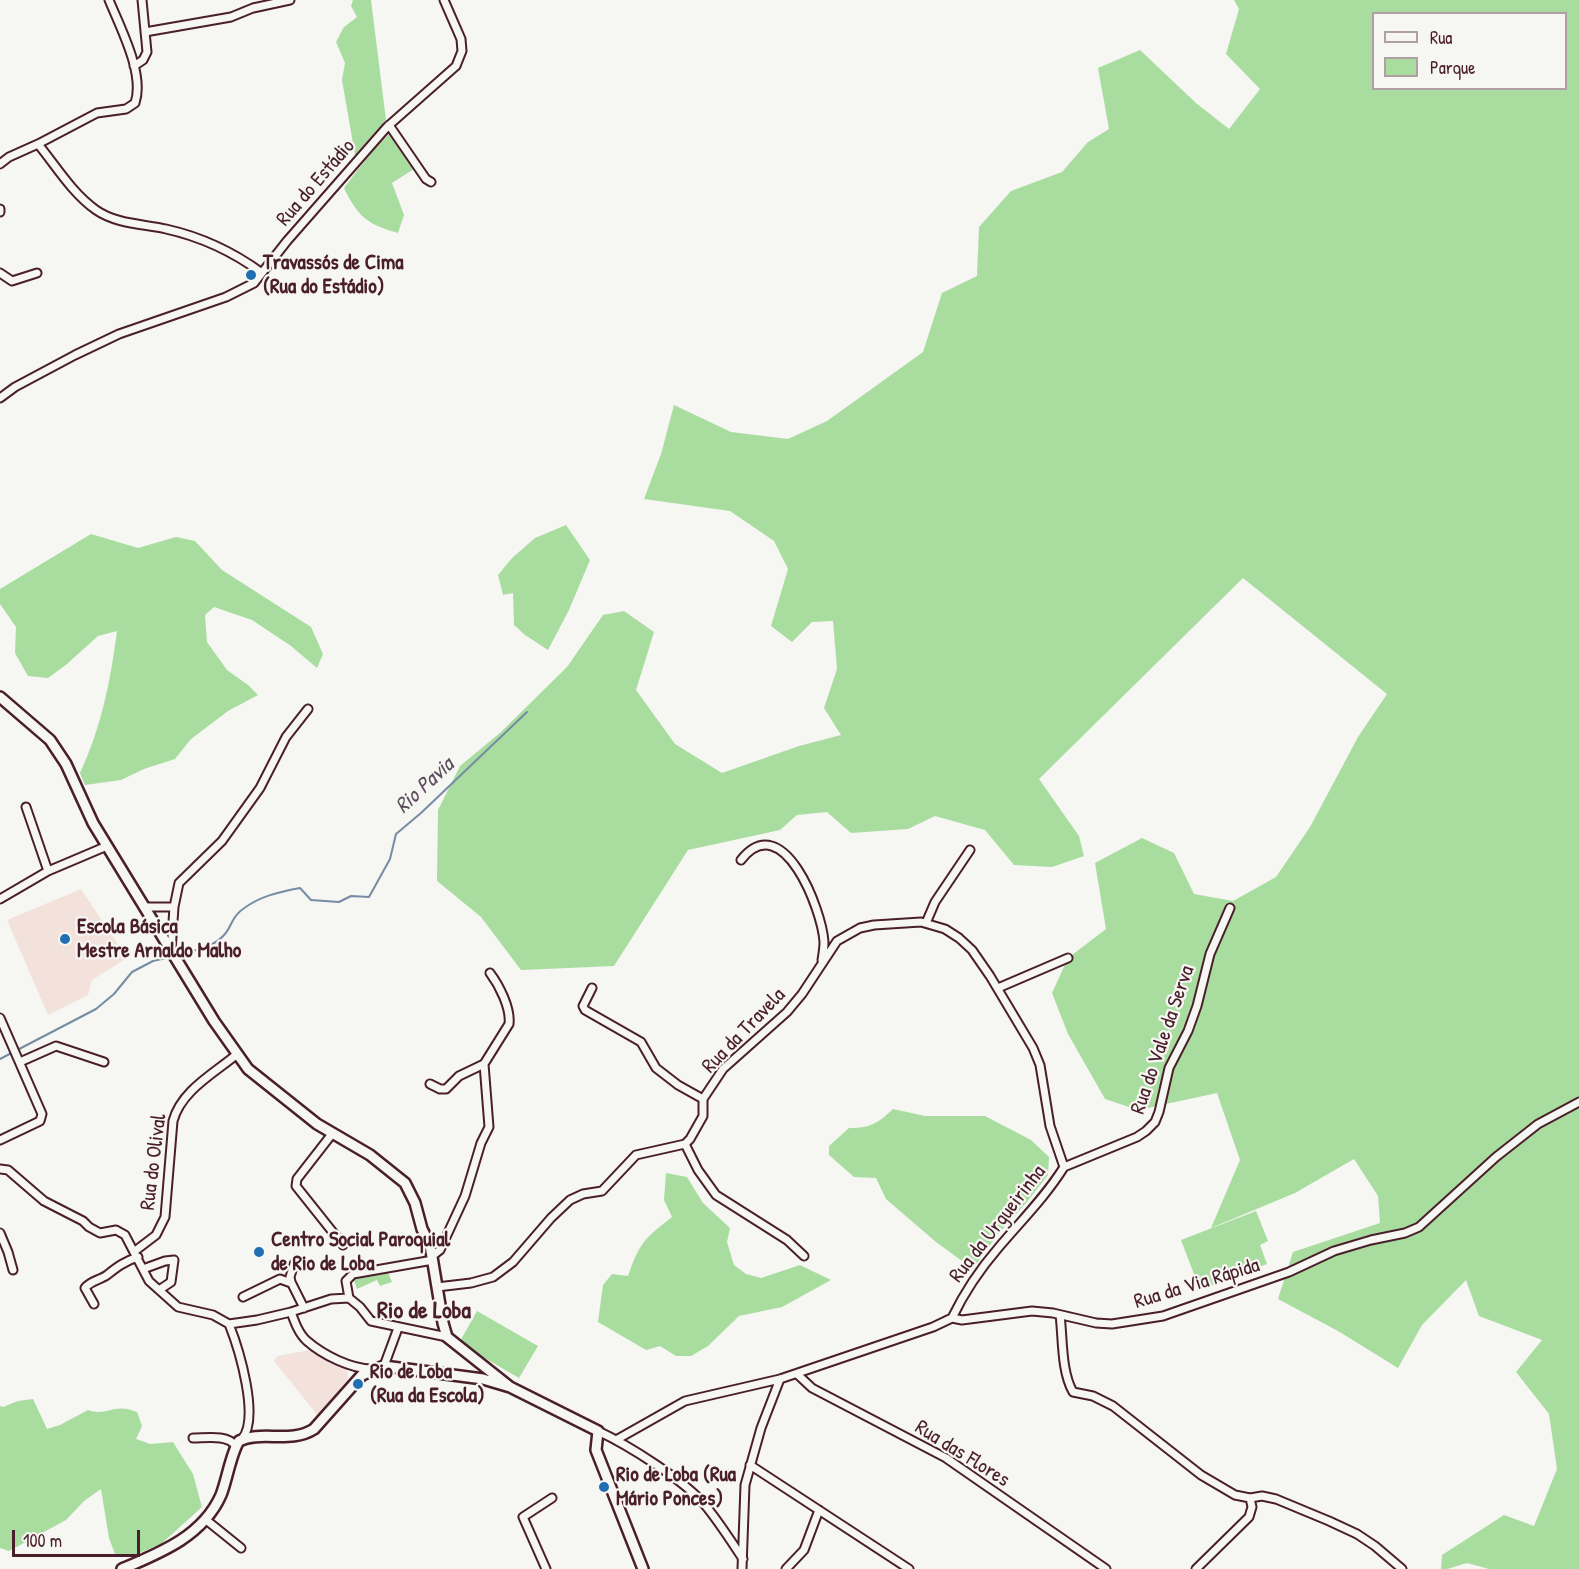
<!DOCTYPE html>
<html>
<head>
<meta charset="utf-8">
<style>
	body { margin:0 }
	#map { position:relative; width:1579px; height:1569px; overflow:hidden; background:#f6f6f2; font-family:"Patrick Hand",sans-serif }
	canvas { display:block }
	.legend { position:absolute; left:1372px; top:12px; width:195px; height:78px; box-sizing:border-box; background:#f6f6f2; border:2px solid #b1a0a2; margin:0; padding:8px 10px; list-style:none; font-size:18px; color:#4a1f2b }
	.legend li { display:flex; align-items:center; gap:12px; height:30px }
	.legend b { width:30px; border:2px solid #b1a0a2 }
	.scale { position:absolute; left:12px; top:1530px; width:128px; height:27px; box-sizing:border-box; border:3px solid #4a1f2b; border-top:0; padding-left:8px; font-size:18px; line-height:21px; white-space:nowrap; color:#4a1f2b; -webkit-text-stroke:4px #f6f6f2; paint-order:stroke }
</style>
</head>
<body>
<div id="map">
<canvas width="1579" height="1569"></canvas>
<ul class="legend">
<li><b style="height:8px;background:#f6f6f2"></b>Rua</li>
<li><b style="height:16px;background:#a9dda0"></b>Parque</li>
</ul>
<div class="scale">100 m</div>
</div>
<script>
const c = document.querySelector('canvas').getContext('2d');
c.lineJoin = 'round';
function paint(path, color) { c.fillStyle = color; c.fill(path, 'evenodd'); }
function strokePath(path, color, width, dash) { c.strokeStyle = color; c.lineWidth = width; c.lineCap = dash ? 'butt' : 'round'; c.setLineDash(dash || []); c.stroke(path); }
function label(font, color, halo, rows, align = 'center') {
  c.font = font + ' "Patrick Hand",sans-serif'; c.lineWidth = 4.5; c.setLineDash([]); c.textBaseline = 'middle'; c.strokeStyle = halo; c.fillStyle = color; for (const [text, x, y, turn = 0] of rows) {
    c.save(); c.translate(x, y); c.rotate((+turn || 0) * Math.PI / 180); c.textAlign = isNaN(turn) ? turn : align; if (halo) c.strokeText(text, 0, 0); c.fillText(text, 0, 0); c.restore();
  }
}
paint(new Path2D(`
	M81,889L127,958L92,980L88,995L48,1015L7,920Z
	M315,1349L346,1366L349,1381L319,1417L274,1361L277,1356Z`), '#f3e2db');
paint(new Path2D(`
	M353,0H371L386,120L355,155L342,80L345,63L336,42L344,27L357,17L351,6Z
	M1234,0H1579V1569H1489L1467,1563L1447,1569H1441L1442,1555L1504,1515L1534,1526L1557,1469L1549,1414L1516,1372L1542,1340L1479,1316L1466,1280L1422,1325L1398,1368L1338,1331L1278,1299L1293,1252L1380,1223L1378,1196L1354,1159L1295,1193L1211,1228L1240,1160L1217,1093L1138,1110L1105,1099L1068,1034L1052,993L1068,958L1106,929L1095,863L1142,838L1174,853L1194,894L1233,901L1276,877L1310,827L1358,737L1387,694L1243,578L1039,779L1079,836L1084,856L1052,867L1014,865L985,830L935,816L908,829L851,833L827,812L797,815L780,830L688,850L614,966L521,970L481,917L437,881L438,810L460,766L501,732L567,667L603,615L624,611L654,632L636,690L675,744L722,773L799,746L841,735L824,708L837,669L833,621L812,622L792,642L771,626L788,569L774,541L730,511L644,499L661,454L674,405L731,432L788,439L827,421L923,352L942,293L977,276L979,227L1011,191L1062,172L1088,142L1109,129L1098,68L1140,50L1196,103L1229,129L1260,89L1226,54L1239,9ZM1374,14H1566V88H1374Z
	M390,133L414,169L392,183L404,215L398,233C367,224 358,217 344,188C358,169 373,150 390,133Z
	M566,525L590,560L569,610L548,650L525,635L514,625L513,593L503,595L498,575L512,558L535,538Z
	M91,534L138,548L176,537L195,541L222,570L311,627L323,654L317,668L291,646L252,620L214,607L205,615L207,642L227,670L248,685L258,695L228,711L191,739L175,759L144,769L121,780L85,785L80,773C102,725 110,683 117,631L98,636L67,664L48,678L28,676L15,653L16,627L0,604V589Z
	M893,1109L925,1116H985L1031,1140L1049,1157L1048,1175L1026,1203L998,1234L973,1269L936,1242L886,1199L876,1178L854,1177L829,1155V1146L849,1128C871,1128 878,1123 893,1109Z
	M666,1173L687,1177L703,1203L730,1228L727,1242L734,1265L746,1274L761,1278L800,1265L831,1280L782,1307L739,1316L708,1346L691,1356H676L660,1346L646,1350L598,1322L603,1285L612,1274L628,1276C640,1242 644,1239 672,1217L664,1200Z
	M1256,1211L1268,1241L1260,1245L1267,1264L1200,1290L1181,1240Z
	M387,1270L392,1282L380,1286L377,1280L357,1289L353,1278L358,1275Z
	M477,1311L538,1346L519,1378L459,1343Z
	M33,1399L47,1429L60,1425L88,1410C107,1417 114,1402 137,1412L142,1426L136,1439L150,1444L173,1442L193,1474L202,1507L161,1544L130,1557L115,1554L109,1538L101,1489L84,1501L66,1520L9,1551L0,1548V1406L3,1407L18,1401Z`), '#a9dda0');
strokePath(new Path2D(`
	M181,954C196,950 214,947 224,935C232,927 231,917 243,909C260,896 279,892 300,888L311,900L339,902L351,896L369,897L390,859L396,834L421,813L527,712
	M0,1059L96,1009L114,994L132,972L153,961L166,958`), '#768ca4', 2);
const street = new Path2D(`
	M145,32L231,17L253,8L290,0
	M134,66L143,60L147,52L142,0
	M389,125L426,179L431,182
	M38,144C56,166 72,193 96,210C116,224 143,224 166,229C202,237 232,251 262,273
	M0,164L9,157L38,144L97,113L126,109L135,103C145,74 120,27 109,0
	M0,209V212
	M0,273L12,281L37,273
	M0,398L15,387L75,355L119,334L226,297L254,283L287,241L387,127L456,66L462,51L461,39L444,0
	M26,807L48,871
	M741,860C783,807 822,910 824,942C824,948 823,954 822,960
	M0,899L48,871L107,846
	M144,907H174
	M926,923L935,902L970,850
	M171,951L174,907L179,883L222,841L260,788L286,737L308,709
	M592,988L583,1006L585,1010L641,1042L656,1068L678,1085L703,1099
	M998,988L1068,958
	M0,1018L42,1114L40,1121L0,1140
	M20,1062L56,1046L104,1062
	M430,1084L440,1089H446L459,1076L484,1064
	M332,1134L297,1179L296,1186L343,1245
	M685,1144L698,1170L716,1195L787,1240L804,1256
	M1064,1167L1137,1137L1146,1131L1155,1122L1159,1112L1169,1068L1188,1031L1197,1006L1210,954L1230,908
	M0,1169L8,1170L44,1201L83,1221L89,1227L100,1233L116,1230L125,1235L149,1281L178,1307L213,1315L229,1324L257,1320L291,1312L331,1299L349,1298
	M0,1233L8,1252L13,1270
	M135,1251L156,1235L165,1217L173,1121C181,1091 213,1074 236,1055
	M432,1256L440,1250L465,1196L481,1143L489,1127L484,1064L509,1024C511,1008 499,985 490,973
	M433,1260L353,1274L346,1281L349,1298L360,1307L371,1321L447,1337
	M294,1264L290,1277L291,1282L304,1308
	M143,1269L165,1261L174,1260L171,1282L159,1290
	M437,1287L471,1283L493,1277L513,1262L551,1218L570,1200L583,1194L602,1191L636,1155L685,1144L690,1139L703,1116V1099L723,1069L787,1012L802,994L837,941L860,928L874,925L921,922L945,929L959,938L972,950L990,976L1033,1048L1040,1065L1050,1126L1064,1167
	M243,1297L280,1279L291,1283
	M94,1304L85,1288C90,1281 100,1280 107,1275C117,1267 125,1261 138,1257
	M291,1312C295,1323 299,1334 307,1341C323,1355 351,1369 372,1369
	M1060,1315C1063,1338 1061,1371 1073,1392L1093,1396L1113,1406L1201,1475L1235,1495L1250,1498L1262,1496L1276,1499L1329,1521L1357,1534L1375,1546L1402,1569
	M952,1318C964,1293 980,1269 999,1247C1021,1221 1046,1196 1064,1167
	M229,1324C239,1349 260,1418 242,1439
	M384,1366L398,1328
	M797,1374L812,1388L946,1458L1106,1569
	M598,1431C628,1445 684,1480 705,1505C719,1522 731,1541 743,1559
	M193,1438C206,1438 227,1434 236,1446
	M616,1440L685,1401L780,1379L933,1327L952,1318L962,1320L1032,1311L1053,1313L1096,1323L1112,1324L1163,1316L1289,1272L1334,1251L1371,1240L1405,1233L1419,1227L1496,1157L1538,1124L1579,1102
	M750,1465L909,1569
	M205,1519L241,1548
	M546,1569L523,1517L552,1498
	M742,1569L745,1485L761,1428L780,1379
	M786,1569L804,1550L819,1510
	M1196,1569L1249,1517L1252,1507L1250,1498`);
const secondary = new Path2D(`
	M0,697L50,740L66,764L93,823L214,1021L248,1069L317,1124L370,1155L405,1183L415,1203L422,1229L430,1245L443,1323L447,1337L510,1387
	M122,1569C160,1553 203,1536 221,1495C227,1480 231,1453 239,1441C261,1430 291,1444 314,1429L362,1375L384,1366L483,1379L510,1387L598,1431L596,1450L643,1569`);
strokePath(street, '#4a1f2b', 11);
strokePath(secondary, '#4a1f2b', 14);
strokePath(street, '#f6f6f2', 7);
strokePath(secondary, '#f6f6f2', 9);
for (const [x, y, r, color] of [
	[251,275,6,"#1f6fb2"],
	[65,939,6,"#1f6fb2"],
	[259,1252,6,"#1f6fb2"],
	[358,1384,6,"#1f6fb2"],
	[604,1487,6,"#1f6fb2"]
]) { const dot = new Path2D(); dot.arc(x, y, r, 0, 2 * Math.PI); c.fillStyle = color; c.fill(dot); strokePath(dot, '#f6f6f2', 2); }
label('21px', '#4a1f2b', '#f6f6f2', [
	["Rua do Estádio",316,183,-49],
	["Rua da Travela",744,1031,-46],
	["Rua do Vale da Serva",1163,1040,-71],
	["Rua do Olival",154,1162,-83],
	["Rua da Urgueirinha",998,1224,-52],
	["Rua da Via Rápida",1197,1284,-17],
	["Rua das Flores",962,1454,32]
]);
label('bold 21px', '#4a1f2b', '#f6f6f2', [
	["Travassós de Cima",263,263],
	["(Rua do Estádio)",263,287],
	["Escola Básica",77,927],
	["Mestre Arnaldo Malho",77,951],
	["Centro Social Paroquial",271,1240],
	["de Rio de Loba",271,1264],
	["Rio de Loba",370,1372],
	["(Rua da Escola)",370,1396],
	["Rio de Loba (Rua",616,1475],
	["Mário Ponces)",616,1499]
], 'left');
label('italic 22px', '#5c4c5e', '#f6f6f2', [
	["Rio Pavia",425,786,-43]
]);
label('bold 24px', '#4a1f2b', '#f6f6f2', [
	["Rio de Loba",424,1312]
]);
</script>
</body>
</html>
